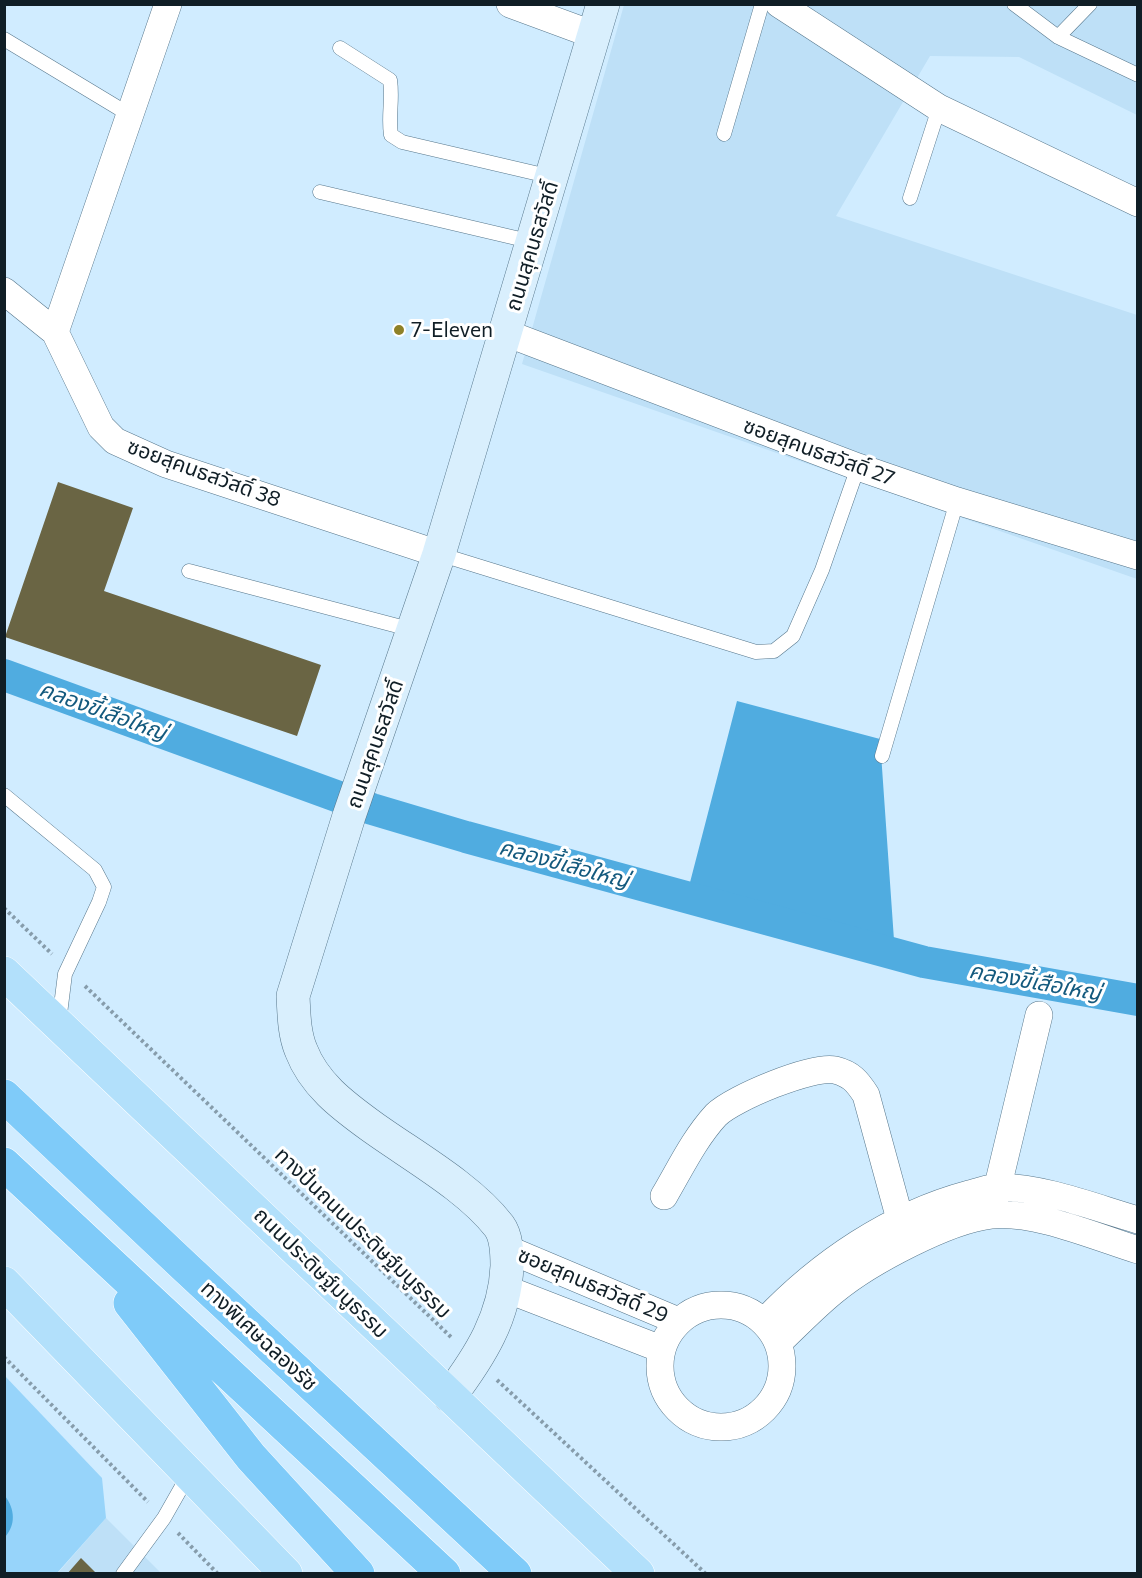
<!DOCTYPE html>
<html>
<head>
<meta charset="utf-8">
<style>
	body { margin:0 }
	#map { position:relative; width:1142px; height:1578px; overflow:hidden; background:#d0ecff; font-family:Commissioner,sans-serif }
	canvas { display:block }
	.frame { position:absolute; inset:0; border:6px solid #101e26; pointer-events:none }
</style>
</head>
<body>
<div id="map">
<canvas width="1142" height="1578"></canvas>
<div class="frame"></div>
</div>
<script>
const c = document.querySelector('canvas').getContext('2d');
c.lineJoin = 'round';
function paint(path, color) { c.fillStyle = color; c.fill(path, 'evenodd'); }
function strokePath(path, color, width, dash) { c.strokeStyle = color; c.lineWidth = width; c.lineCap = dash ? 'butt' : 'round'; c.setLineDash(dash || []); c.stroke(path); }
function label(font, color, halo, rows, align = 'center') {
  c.font = font + ' Commissioner,"Noto Sans Thai",sans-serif'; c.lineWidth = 6; c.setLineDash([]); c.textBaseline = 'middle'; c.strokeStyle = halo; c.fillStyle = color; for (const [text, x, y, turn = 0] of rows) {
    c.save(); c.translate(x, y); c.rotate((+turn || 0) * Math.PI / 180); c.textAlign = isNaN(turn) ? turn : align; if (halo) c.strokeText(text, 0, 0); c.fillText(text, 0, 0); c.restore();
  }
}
paint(new Path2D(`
	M624,5H1137V115L1019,57L930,56L836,216L1137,315V579L522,364Z
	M106,1518L161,1573L57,1574Z`), '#bee0f7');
paint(new Path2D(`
	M4,1375L102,1478L106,1518L57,1573H5Z`), '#97d4fa');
paint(new Path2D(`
	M737,701L880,739L894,940L687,894Z
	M5,1496C15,1509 16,1525 5,1537Z`), '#50ace0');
strokePath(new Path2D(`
	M4,675L372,809L466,837L924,962L1138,1000`), '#50ace0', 32);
paint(new Path2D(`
	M58,482L133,508L104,591L321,665L297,736L5,637Z
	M81,1558L97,1574H67Z`), '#6a6544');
const service = new Path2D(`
	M1014,4L1058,37L1138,75
	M1058,37L1090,4
	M4,39L130,115
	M340,48L390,80C393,99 388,116 391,135L402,142L552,177
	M724,134L762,4
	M320,192L533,242
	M910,198L939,108
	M439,554L756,652L774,651L793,636L822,570L858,467
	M189,571L413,630
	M882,756L957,501
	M4,795L95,870L104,887L99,902L65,974L59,1022
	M123,1574L164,1518L189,1474`);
const minor = new Path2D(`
	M510,4L594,35
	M779,4L939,108L1138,203
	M4,291L55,332L101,427L115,441L166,464L439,554
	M55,332L168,4
	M506,333L858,467L957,501L1138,556
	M664,1196C680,1169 694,1139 716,1115C733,1098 813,1065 835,1070C851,1074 857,1081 866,1095L907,1245
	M994,1202L1039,1015
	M507,1249L678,1321
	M506,1289L661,1349
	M660 1366a61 61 0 1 1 122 0a61 61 0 1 1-122 0Z
	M765,1321C820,1263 891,1215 969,1194C978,1192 990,1187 1000,1187C1046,1188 1093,1207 1138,1220
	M778,1343C797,1325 815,1306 835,1290C869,1262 948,1220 991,1215C1034,1210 1096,1237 1138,1250`);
const secondary = new Path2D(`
	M450,1396C480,1356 505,1317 507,1266C507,1253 507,1237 499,1226C469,1187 411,1155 371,1126C342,1105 314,1084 301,1050C294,1033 294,1014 293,996L349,816L439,554L603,4`);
const primary = new Path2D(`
	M4,973L638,1574
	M4,1283L286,1574`);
const motorway = new Path2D(`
	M4,1096L183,1265L515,1574
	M4,1164L444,1574
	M130,1303L251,1457L358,1574`);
strokePath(service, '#57778c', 15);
strokePath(minor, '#57778c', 28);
strokePath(secondary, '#57778c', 34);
strokePath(primary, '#fff', 34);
strokePath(motorway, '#fff', 34);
strokePath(new Path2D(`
	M4,908L52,954
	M85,986L452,1338
	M4,1357L148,1502
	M497,1380L706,1574
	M178,1533L218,1574`), '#869cab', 4, [3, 3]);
strokePath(service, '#fff', 14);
strokePath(minor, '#fff', 27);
strokePath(secondary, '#d9effd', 33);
strokePath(primary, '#b2e0fb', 33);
strokePath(motorway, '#7fcbf9', 33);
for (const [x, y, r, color] of [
	[399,330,6,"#8e8128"]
]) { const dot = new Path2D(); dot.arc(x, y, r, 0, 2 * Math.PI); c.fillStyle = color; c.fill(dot); strokePath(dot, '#fff', 2); }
label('21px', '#101e26', '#fff', [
	["ถนนสุคนธสวัสดิ์",532,246,-73],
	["ซอยสุคนธสวัสดิ์ 27",819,452,20],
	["ซอยสุคนธสวัสดิ์ 38",204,473,20],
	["ถนนสุคนธสวัสดิ์",375,744,-71],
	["ทางปั่นถนนประดิษฐ์มนูธรรม",363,1233,44],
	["ถนนประดิษฐ์มนูธรรม",321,1273,44],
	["ซอยสุคนธสวัสดิ์ 29",593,1285,23],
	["ทางพิเศษฉลองรัช",259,1336,43]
]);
label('21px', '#101e26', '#fff', [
	["7-Eleven",411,330]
], 'left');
label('italic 22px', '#145a7e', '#fff', [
	["คลองขี้เสือใหญ่",103,711,20],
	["คลองขี้เสือใหญ่",564,864,15],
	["คลองขี้เสือใหญ่",1035,982,10]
]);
</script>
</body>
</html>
